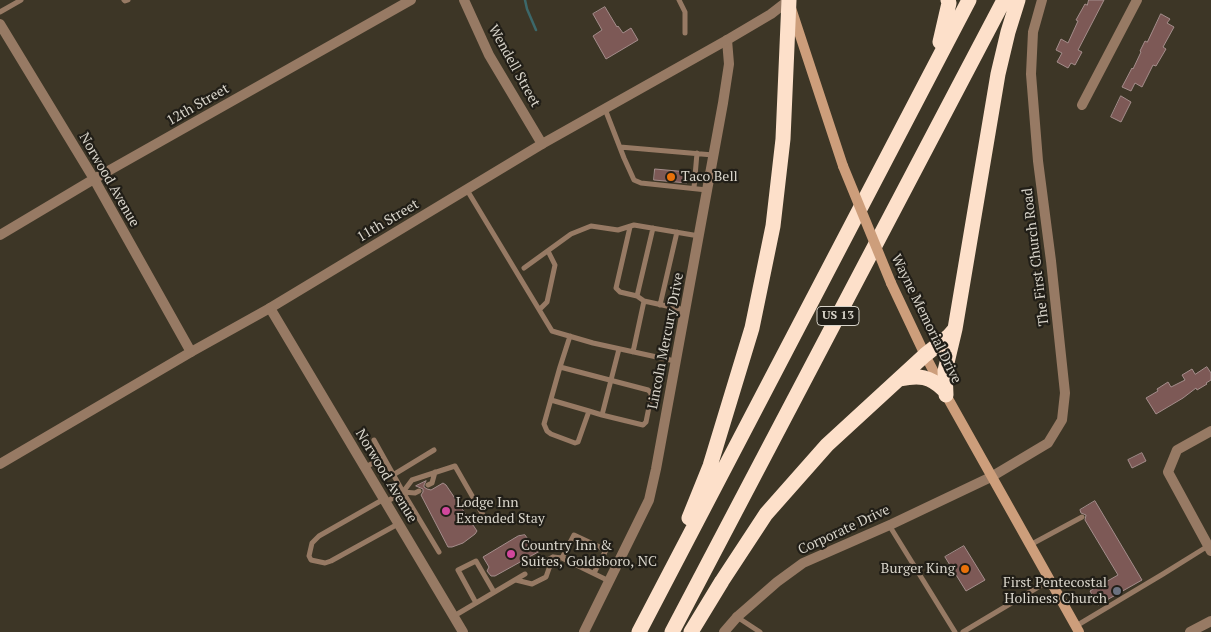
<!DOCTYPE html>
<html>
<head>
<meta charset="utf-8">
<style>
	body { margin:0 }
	canvas { display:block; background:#3d3626 }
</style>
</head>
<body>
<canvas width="1211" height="632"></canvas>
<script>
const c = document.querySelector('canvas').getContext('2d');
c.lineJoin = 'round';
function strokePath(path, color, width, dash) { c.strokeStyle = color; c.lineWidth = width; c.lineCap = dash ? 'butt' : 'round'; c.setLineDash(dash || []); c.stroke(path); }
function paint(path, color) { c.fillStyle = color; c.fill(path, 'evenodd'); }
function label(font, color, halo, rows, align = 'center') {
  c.font = font + ' "PT Serif",serif'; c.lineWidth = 4.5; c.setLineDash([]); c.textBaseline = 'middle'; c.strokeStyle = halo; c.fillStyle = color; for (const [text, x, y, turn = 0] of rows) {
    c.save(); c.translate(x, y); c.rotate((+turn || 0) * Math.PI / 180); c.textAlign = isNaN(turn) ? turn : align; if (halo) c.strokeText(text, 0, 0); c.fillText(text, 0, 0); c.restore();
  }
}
strokePath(new Path2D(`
	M525,0L527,9L536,30`), '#3c686a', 2.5);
const building = new Path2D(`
	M1089,0H1104L1078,50L1082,52L1075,65L1071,63L1068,68L1057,62L1062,53L1056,50L1061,39L1068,43L1078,21L1076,20L1085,4L1087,5Z
	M605,7L617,27L618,26L623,33L631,28L638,40L606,59L593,36L602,30L593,14Z
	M1161,14L1170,19L1167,23L1174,27L1163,47L1166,49L1156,66L1153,65L1142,87L1135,83L1131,91L1122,87L1132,68L1133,69L1141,52L1140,51L1145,41L1147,42Z
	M1121,96L1131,102L1121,122L1111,117Z
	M655,169L688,172L687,183L654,180Z
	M1207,367L1211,373V380L1206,383L1207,384L1197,390L1196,388L1183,398L1156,414L1146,398L1158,391L1157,389L1168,382L1171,387L1185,380L1182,375L1192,369L1195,374Z
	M1142,453L1146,461L1132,468L1128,460Z
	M426,481L424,485V487L427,489L431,490L443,483L446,485L477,531L475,534L463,543L452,547H448L421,495L423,492V489L416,486Z
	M1095,501L1142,580L1098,605L1090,591L1118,575L1085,520L1086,515L1081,513L1080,510Z
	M525,535L530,542H535L540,551L495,576H491L487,571L489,567L483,557L518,536Z
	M964,546L985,580L966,591L945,557Z`);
paint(building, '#7d5956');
strokePath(building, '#a48d8b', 1);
strokePath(new Path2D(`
	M124,0L125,1L128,0
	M679,0L685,12V33
	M0,12L21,0
	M605,109L624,158L634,180L641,183L707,190
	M620,147L713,155
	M694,188L697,153
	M467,190L552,331L593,343L675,361
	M630,227L616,288L620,292L637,296L644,301L685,310
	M524,268L571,234L591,226L618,230L634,225L699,236
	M637,296L653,228
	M660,305L677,232
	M540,309L547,302L555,265L548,251
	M570,336L560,367L648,390L651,393V397L646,422L643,425L602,415L619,349
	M633,352L644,301
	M560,367L544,424L547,431L551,434L575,443L578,442L589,411L602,415
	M551,400L589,411
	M374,440L403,492
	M365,467L384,458
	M393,475L434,450
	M428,485L432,483L435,472
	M403,492L412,480L455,466L487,522
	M403,492L415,493L419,491
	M384,499L319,536L312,543L309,556L311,560L325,563L331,561L398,524
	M386,502L403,492L439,552
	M889,525L955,632
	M1030,545L1082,517
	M562,558L574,535L606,550L594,573
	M538,566L553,557L562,558L609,581
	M516,580L532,584L546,577L553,557
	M476,603L458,570L476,561L494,592
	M454,616L525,574
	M737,617L760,632
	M1076,626L1163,574L1208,546
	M963,632L1050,580`), '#977a64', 5);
strokePath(new Path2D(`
	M464,0L489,55L542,144
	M0,24L94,179L191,352
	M1082,105L1137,0
	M0,235L94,179L411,0
	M270,308L463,632
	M1211,431L1177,450L1168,472L1211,551
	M584,632L649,500L656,469L723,103L729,64L727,40
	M724,632L737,617
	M1190,632L1211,621`), '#977a64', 10);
strokePath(new Path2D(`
	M0,464L191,352L270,308L542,144L727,40L771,14L789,0
	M737,617L777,582L803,563L892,524L991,477L1048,443L1062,420L1065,393L1051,261L1038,161L1031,74L1033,32L1042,0`), '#977a64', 10);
strokePath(new Path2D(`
	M791,8L843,166
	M891,283L925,355L946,395L1079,632`), '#cd9e7b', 10);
strokePath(new Path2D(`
	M940,42L949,3L948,0
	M900,379C919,375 930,376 944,390
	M946,395L945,371L955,329
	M689,518L710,466L752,328L773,226L783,139L789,0
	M639,632L969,0
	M672,632L1004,0
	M691,632L722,581L766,514L827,445L925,355L949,336L955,329L998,74L1008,32L1018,0`), '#fde0ca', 15);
strokePath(new Path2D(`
	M843,166L891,283`), '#cd9e7b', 10);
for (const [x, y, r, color] of [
	[671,177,5,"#e8710a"],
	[446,511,5,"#d1479c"],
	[511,554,5,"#d1479c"],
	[965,569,5,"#e8710a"],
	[1117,591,5,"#6b7280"]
]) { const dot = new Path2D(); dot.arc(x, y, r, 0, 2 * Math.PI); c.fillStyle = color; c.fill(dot); strokePath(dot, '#211e17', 2); }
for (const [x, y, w] of [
	[838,316,42]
]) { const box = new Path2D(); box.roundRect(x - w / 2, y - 9.5, w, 19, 4); c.fillStyle = '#211e17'; c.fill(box); strokePath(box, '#d8d4ca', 1); }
label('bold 12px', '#d8d4ca', null, [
	["US 13",838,316]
]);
label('14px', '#d8d4ca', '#211e17', [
	["Wendell Street",514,66,61],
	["12th Street",198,105,-30],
	["Norwood Avenue",109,180,60],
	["11th Street",388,221,-31],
	["The First Church Road",1036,257,-97],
	["Wayne Memorial Drive",926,319,64],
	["Lincoln Mercury Drive",666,341,-79],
	["Norwood Avenue",386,476,59],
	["Corporate Drive",844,530,-25]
]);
label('14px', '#d8d4ca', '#211e17', [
	["Taco Bell",681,177],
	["Lodge Inn",456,503],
	["Extended Stay",456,519],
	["Country Inn &",521,546],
	["Suites, Goldsboro, NC",521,562],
	["Burger King",955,569,"right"],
	["First Pentecostal",1107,583,"right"],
	["Holiness Church",1107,599,"right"]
], 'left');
</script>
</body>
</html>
